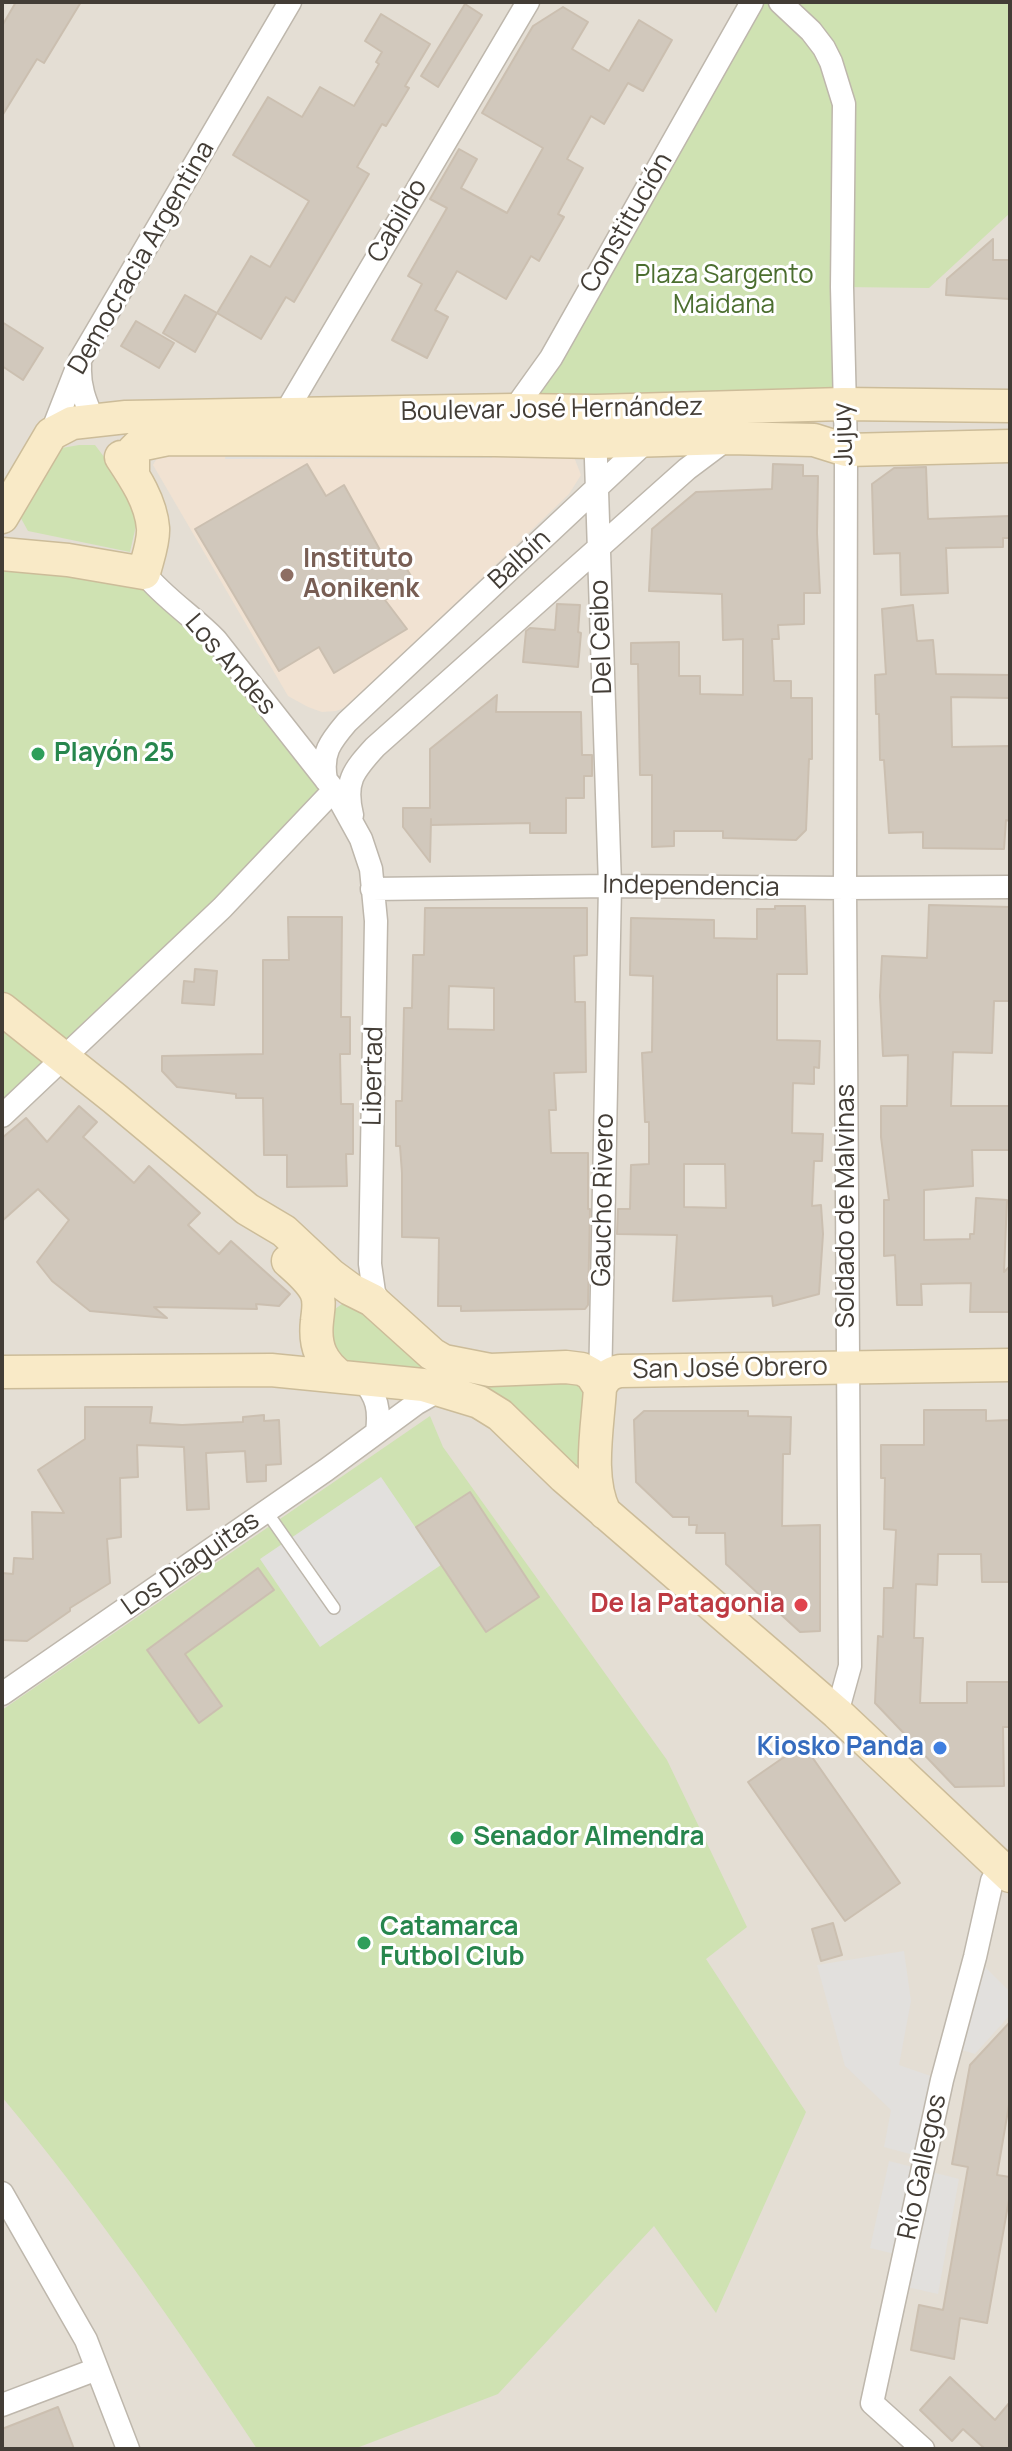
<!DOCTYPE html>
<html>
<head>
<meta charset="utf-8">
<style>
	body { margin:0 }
	#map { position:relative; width:1012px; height:2451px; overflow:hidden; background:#f1ede5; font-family:Manrope,sans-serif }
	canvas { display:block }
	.frame { position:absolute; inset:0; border:4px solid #433d36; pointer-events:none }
</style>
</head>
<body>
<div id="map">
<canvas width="1012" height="2451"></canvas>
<div class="frame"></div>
</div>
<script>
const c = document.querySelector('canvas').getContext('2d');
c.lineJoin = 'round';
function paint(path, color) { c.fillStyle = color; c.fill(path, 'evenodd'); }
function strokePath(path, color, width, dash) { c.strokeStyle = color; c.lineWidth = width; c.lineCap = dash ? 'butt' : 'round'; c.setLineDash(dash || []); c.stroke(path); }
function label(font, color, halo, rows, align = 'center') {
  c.font = font + ' Manrope,sans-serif'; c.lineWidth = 6; c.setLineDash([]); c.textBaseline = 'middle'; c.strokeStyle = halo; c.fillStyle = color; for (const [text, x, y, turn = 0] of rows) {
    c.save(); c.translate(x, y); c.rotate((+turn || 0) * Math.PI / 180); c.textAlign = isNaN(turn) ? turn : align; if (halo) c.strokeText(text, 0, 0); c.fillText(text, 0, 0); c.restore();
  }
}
paint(new Path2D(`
	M2,2H1010V2449H2Z`), '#e4ded4');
paint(new Path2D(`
	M493,448L574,457L581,475L569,494L349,706L336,711L322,712L308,707L288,696L153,465L161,451Z`), '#f1e2d2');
paint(new Path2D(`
	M752,2H1010V213L929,288L842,287L843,404L513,410Z
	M79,445H95L123,482L137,521L130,552L28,531L17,511L56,449Z
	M2,554L144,573L334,790L2,1116Z
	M346,1301H359L411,1349L554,1377L587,1386V1457L574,1467L515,1414L355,1370L328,1347L331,1312Z
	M430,1416L443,1447L667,1760L747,1927L706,1959L806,2112L716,2313L654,2226L498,2394L354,2449H257C177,2328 95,2208 2,2097V1710Z`), '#cfe2b2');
paint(new Path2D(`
	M227,440H493L492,458L225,459Z
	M381,1477L441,1565L320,1647L260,1559Z
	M904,1951L911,2001L899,2065L942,2080L925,2158L884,2147L891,2110L845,2066L817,1965Z
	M975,1957L1010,1992V2015L975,2054L952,2047Z
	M889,2161L959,2179L938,2294L898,2285L903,2256L870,2248Z`), '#e2e0dd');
const building = new Path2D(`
	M16,2H81L44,63L37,59L2,116V26Z
	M465,4L482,15L438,87L421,76Z
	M563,7L588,22L572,49L609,71L639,20L672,40L643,91L628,83L604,124L591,116L567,159L583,168L558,214L564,217L539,261L531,256L506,299L457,271L435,310L448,317L427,358L392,340L422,284L408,276L447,208L430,199L459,149L477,159L461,188L507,213L543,148L482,113L533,26Z
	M381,14L430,44L405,86L409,88L386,126L382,124L357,167L369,174L294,302L286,297L261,339L217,313L195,352L163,333L185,295L217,313L251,256L270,267L309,201L233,155L268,97L302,117L320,87L354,106L379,64L376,62L382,52L365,41Z
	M993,239V260H1010V299L946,295L947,279Z
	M136,321L174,343L159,368L121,346Z
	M2,322L43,348L23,380L2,366Z
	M307,464L326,496L344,485L385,559L397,552L415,583L385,600L407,629L334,673L319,647L279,671L195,529Z
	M773,464L803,465V476H818L817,533L820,593H804V624L778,625L779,639H772L774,681H791V698H812V759H809L806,830L796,840L723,838V831H674V846L652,847V775H640L638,664H631V643L679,642V676H700V694L743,695V639L723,640L722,594L649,591L652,529L696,492L772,489Z
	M926,467L928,519L1010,516V538H1003V547L946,548L948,593L901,595L900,553L874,554L872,484L894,468Z
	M557,604L580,605L578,632L581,633L578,667L523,662L526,631L530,628L555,630Z
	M913,605L917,641L933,640L936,674L1010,675V698L951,697L952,747L1010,746V821L1006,820L1004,849L923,848V832L889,833L884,760H880L879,714H876L875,675L886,674L882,609Z
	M497,695L496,712H581L582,755H592V776H584V798H566V833H530V823L431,825V819L430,862L403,827V808H430V749Z
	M929,905L1010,907V1001H994L992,1053L953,1052L951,1106H1010V1150H972L973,1186L924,1190V1240L970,1239V1234H974L976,1198L1007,1200L1004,1272L1010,1266V1312H970L971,1283L921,1284L922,1305H897L895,1255L884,1256V1200H889L881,1137V1106H907L908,1055L883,1056L880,996L882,956L927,958Z
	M775,906H805L807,974H777V1040L820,1041L819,1068L814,1067V1084L793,1083L792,1133L823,1134L822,1161H814L812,1206L821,1205L823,1234L819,1294L773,1306L772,1296L673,1301L677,1235L617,1234L618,1209H630L631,1165L649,1164V1122H645L642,1053L652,1052L653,976L630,975L631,918L714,920V938L757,939V909H775ZM684,1164H725L726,1208L684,1207Z
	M425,908H587V955L574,956L575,1002H585L586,1072L554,1073L556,1110H549L551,1153H588V1209H590L588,1305L585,1309L461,1311V1306H438L439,1238L402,1237V1173L400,1146H396V1101H402L404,1008H412L413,955H424ZM449,986L494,988V1030L448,1029Z
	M288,917H342L341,1017H350V1054H340L341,1104H353V1154H346L347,1186L287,1187V1155H264L263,1098H236V1094L177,1087L162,1071V1056L263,1054V960H289Z
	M195,969L217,971L214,1005L182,1003L184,981L194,982Z
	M79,1106L97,1122L83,1137L134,1183L149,1166L200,1213L188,1225L219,1254L231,1241L290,1294L279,1306L256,1304L257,1309L154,1307L167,1318L90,1311L52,1281L37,1262L69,1220L38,1189L2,1221V1138L26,1118L47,1142Z
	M85,1407H152L150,1423L182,1425L243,1422V1417L264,1415V1421L279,1420L281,1464L266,1465V1481L247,1482L245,1451L206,1453L209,1509L187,1510L184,1447L137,1445L138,1477L120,1478L121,1537L107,1539L110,1583L70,1608V1611L27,1641L2,1640V1573L13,1574L14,1558L33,1559L32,1512L64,1513L38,1470L85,1439Z
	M924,1410H986V1421L1010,1420V1582H982L981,1554H938L937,1585L916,1584L914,1638H923L920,1703H967V1682H1010V1727H1003L1004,1786L955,1787L875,1703L878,1636L883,1637L884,1588H893L896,1530L884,1529L885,1478H881V1445H924Z
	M644,1411H748V1416L791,1417L790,1454H783L782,1526L820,1525V1631L800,1632L726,1564L725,1533H696L697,1525H689V1517H673L636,1482L634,1420Z
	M470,1492L539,1597L486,1632L416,1527Z
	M258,1568L274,1590L185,1654L222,1706L199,1723L147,1650Z
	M803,1744L900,1883L845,1921L748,1782Z
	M833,1923L842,1955L821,1961L812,1929Z
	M1010,2022V2099L997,2175L1010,2177V2194L987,2323L960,2318L954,2359L911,2350L919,2305L943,2310L968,2167L952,2164L970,2065Z
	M950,2377L995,2420L1010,2402V2449H985L963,2429L952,2441L920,2410Z
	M58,2407L74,2449H2V2429Z`);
paint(building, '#d1c8bc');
strokePath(building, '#cbbfb0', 2);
const lane = new Path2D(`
	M266,1511L334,1608`);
const street = new Path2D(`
	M780,2L811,31L824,48L831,62L844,104L842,287L846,450L845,888L850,1666L837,1713
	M80,366C79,388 86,403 94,422
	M508,418L551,358L752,2
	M280,422L528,2
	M595,430L610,886L600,1388
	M51,434L80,360L290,2
	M144,573C165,599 193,616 216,640L334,790L361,839L371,869L376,921L370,1264L374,1292L382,1308
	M326,780C321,753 330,742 347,722L651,437
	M352,815C344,782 353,771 375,747L687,469L727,439
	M372,889L610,886L845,888L1010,887
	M2,1116L222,908L334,790
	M363,1380C377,1397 380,1409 377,1432
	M2,1694L326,1470L417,1403L440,1390
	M2,2193L86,2340L128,2449
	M2,2405L97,2369
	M923,2449L872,2403L942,2080L975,1957L992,1881L1000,1866`);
const secondary = new Path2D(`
	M133,475V451L139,445L168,439L495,440L596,442L729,438L814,440L846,450L1010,446
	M2,517L51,434L72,423L126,417L513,410L596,411L843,404L1010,406
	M2,554L68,560L144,573C147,560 154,542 153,528C151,502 135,478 121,457
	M2,1009L114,1098L247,1209L284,1231L331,1275L350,1289L372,1300L432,1354L444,1361L490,1370L566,1367L582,1369L591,1374L600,1388
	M288,1261C297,1269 309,1279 315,1290C321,1300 318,1310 317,1321C314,1347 322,1363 341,1377
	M2,1372L271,1370L423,1385L479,1402L500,1415L564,1477L837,1713L1010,1876
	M605,1513C587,1478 598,1426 600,1388C604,1378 609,1373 620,1371L1010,1365`);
strokePath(lane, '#beb7ac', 14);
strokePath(street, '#beb7ac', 25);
strokePath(secondary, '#ccbc99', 35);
strokePath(lane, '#fff', 11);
strokePath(street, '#fff', 22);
strokePath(secondary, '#f9eac7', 32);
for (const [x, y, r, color] of [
	[287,575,8,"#8d6e63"],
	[38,754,8,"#2e9e5b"],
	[801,1605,8,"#e0444e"],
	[940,1748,8,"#3f7fe0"],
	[457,1838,8,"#2e9e5b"],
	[364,1943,8,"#2e9e5b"]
]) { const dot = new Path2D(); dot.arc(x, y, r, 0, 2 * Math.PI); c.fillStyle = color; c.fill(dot); strokePath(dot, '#fff', 3); }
label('26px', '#433d36', '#fff', [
	["Cabildo",398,221,-60],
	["Constitución",627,223,-60],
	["Democracia Argentina",142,258,-60],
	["Boulevar José Hernández",552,410,-1],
	["Jujuy",844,434,-92],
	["Balbín",520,560,-43],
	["Del Ceibo",602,637,-92],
	["Los Andes",230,665,49],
	["Independencia",691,887,1],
	["Libertad",374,1076,-89],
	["Gaucho Rivero",604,1200,-89],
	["Soldado de Malvinas",847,1206,-90],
	["San José Obrero",730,1369,-1],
	["Los Diaguitas",191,1564,-35],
	["Río Gallegos",923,2167,-78]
]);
label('26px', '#4b6e2f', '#fff', [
	["Plaza Sargento",724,276],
	["Maidana",724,306]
]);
label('bold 26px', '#785e54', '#fff', [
	["Instituto",303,560],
	["Aonikenk",303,590]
], 'left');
label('bold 26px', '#27864d', '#fff', [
	["Playón 25",54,754],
	["Senador Almendra",473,1838],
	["Catamarca",380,1928],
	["Futbol Club",380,1958]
], 'left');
label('bold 26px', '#be3a42', '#fff', [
	["De la Patagonia",785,1605]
], 'right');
label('bold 26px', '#366cbe', '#fff', [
	["Kiosko Panda",924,1748]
], 'right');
</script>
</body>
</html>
